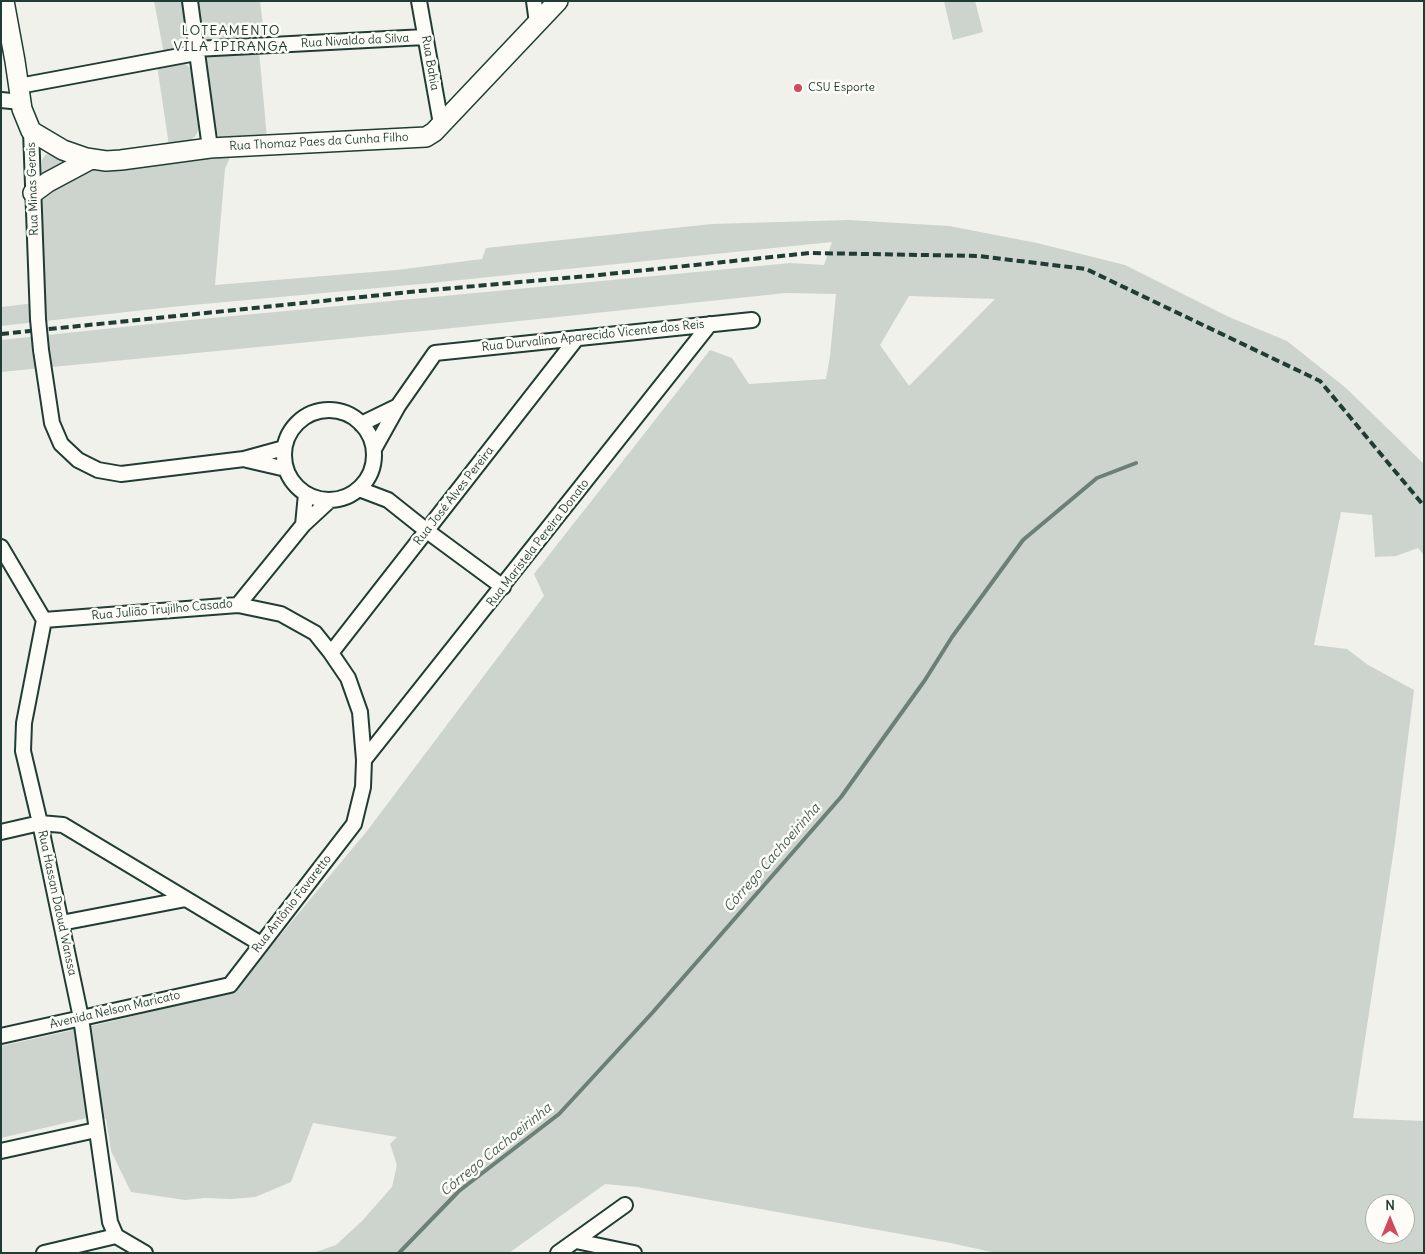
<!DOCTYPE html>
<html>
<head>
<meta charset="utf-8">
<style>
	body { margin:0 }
	#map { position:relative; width:1425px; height:1254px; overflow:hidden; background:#f0f1eb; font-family:Delius,sans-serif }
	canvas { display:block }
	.frame { position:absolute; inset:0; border:2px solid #1f3d34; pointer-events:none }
	.north { position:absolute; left:1365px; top:1194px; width:50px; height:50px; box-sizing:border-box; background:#fdfcf7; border:1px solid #a4b0a9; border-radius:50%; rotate:0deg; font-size:14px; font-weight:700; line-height:20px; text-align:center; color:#1f3d34 }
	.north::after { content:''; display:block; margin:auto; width:18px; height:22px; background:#d1495b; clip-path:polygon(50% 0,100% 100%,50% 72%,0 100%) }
</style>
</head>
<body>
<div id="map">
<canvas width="1425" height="1254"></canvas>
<div class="frame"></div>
<div class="north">N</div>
</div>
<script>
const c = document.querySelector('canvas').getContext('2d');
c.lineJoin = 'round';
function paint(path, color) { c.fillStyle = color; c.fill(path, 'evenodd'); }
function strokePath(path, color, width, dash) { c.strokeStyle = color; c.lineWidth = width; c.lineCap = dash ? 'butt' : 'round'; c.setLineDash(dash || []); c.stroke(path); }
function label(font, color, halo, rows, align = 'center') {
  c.font = font + ' Delius,sans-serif'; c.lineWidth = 5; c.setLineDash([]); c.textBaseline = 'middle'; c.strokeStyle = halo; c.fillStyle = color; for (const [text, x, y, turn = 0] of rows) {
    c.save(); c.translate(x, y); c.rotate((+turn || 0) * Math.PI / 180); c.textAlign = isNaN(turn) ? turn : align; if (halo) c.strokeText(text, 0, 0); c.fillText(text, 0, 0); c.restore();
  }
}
paint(new Path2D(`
	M154,1H182L187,42L183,50L164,54Z
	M196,1H260L265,41L207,43L201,36Z
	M944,1H975L983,32L953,40Z
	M259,51L267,138L222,140L216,133L205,59L209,54Z
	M183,62L190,68L199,127C196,143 183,143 169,146L157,65Z
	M48,154L75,162L122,167L231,155L225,169L215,285L397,270L482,259L486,248L712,224L848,220L949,226L1037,243L1125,265L1229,317L1287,341L1346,388L1424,464V555L1418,548L1396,556L1375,557L1372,515L1341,512L1314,645L1347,649L1368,665L1414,690L1395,842L1353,1118L1424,1121V1253H996L951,1243L637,1187L605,1184L509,1253H313L336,1245L362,1221L392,1187L397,1165L390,1144L397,1137L313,1123L291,1182L255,1197L231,1199L205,1198L185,1200L131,1192L111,1151L106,1119L95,1116L1,1138V1046L96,1025L233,992L367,831L544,596L534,574L710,350L732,358L749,384L826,379L830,356L836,294L786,293L443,329L1,372V340L170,322L791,263L824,265L832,242L421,284L171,307L1,326V307L44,302L42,160L45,155ZM909,296L995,299L909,386L880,345ZM1375,1204H1405V1234H1375Z`), '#cdd3cd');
strokePath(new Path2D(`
	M399,1253L459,1191L559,1114L653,1012L780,867L841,797L925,680L952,637L1023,540L1097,478L1136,463`), '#6c8077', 4);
const street = new Path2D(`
	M190,1L210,148
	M419,1L441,124
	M534,1L537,23
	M195,49L425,37
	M19,86L196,53
	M1,100L21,102
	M31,131L38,319
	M41,350L52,423L61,444L78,460L98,470L121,474L244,459L284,448
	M284 455a45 45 0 1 1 90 0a45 45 0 1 1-90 0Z
	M361,424L398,406
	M374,449L398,406L435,353L752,320
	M247,460L286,469
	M359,489L388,500L427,531L503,587
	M303,525L306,494
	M1,547L44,620L24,723L23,751L40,823L81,1018L110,1222L116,1236L145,1253
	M44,620L238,605L303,525L330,500
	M331,653L577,338
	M364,760L710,324
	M1,832L40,823L63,825L261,944
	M61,923L186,899
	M1,1036L230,985L354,824L363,787L364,760L360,712L348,678L331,653L315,633L281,614L238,605
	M1,1151L96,1130
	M576,1241L634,1253
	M44,1253L116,1236
	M558,1253L625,1205`);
const secondary = new Path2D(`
	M4,1L15,61L22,109L31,131L63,150L86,158L106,161L121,160L210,148L426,137L434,132L558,1
	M33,193L48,182L91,159`);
strokePath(street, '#1f3d34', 18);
strokePath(secondary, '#1f3d34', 22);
strokePath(street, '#fdfcf7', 14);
strokePath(secondary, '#fdfcf7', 19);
strokePath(new Path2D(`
	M1,334L420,291L599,275L810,253L978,256L1086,269L1320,381L1424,506`), '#1f3d34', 4, [8, 4]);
const streetBridge = new Path2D(`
	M38,319L41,350`);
strokePath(streetBridge, '#1f3d34', 18, []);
strokePath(streetBridge, '#fdfcf7', 14);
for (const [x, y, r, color] of [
	[798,88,5,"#d1495b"]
]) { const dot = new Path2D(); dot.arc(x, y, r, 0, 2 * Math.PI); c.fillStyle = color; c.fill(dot); strokePath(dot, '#fdfcf7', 2); }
label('12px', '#1f3d34', '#fdfcf7', [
	["Rua Nivaldo da Silva",355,41,-3],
	["Rua Bahia",430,63,80],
	["Rua Thomaz Paes da Cunha Filho",319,142,-3],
	["Rua Minas Gerais",33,189,-92],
	["Rua Durvalino Aparecido Vicente dos Reis",593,336,-6],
	["Rua José Alves Pereira",454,496,-52],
	["Rua Maristela Pereira Donato",538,543,-52],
	["Rua Julião Trujilho Casado",162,610,-5],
	["Rua Hassan Daoud Wanssa",57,903,78],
	["Rua Antônio Favaretto",292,904,-52],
	["Avenida Nelson Maricato",115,1010,-13]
]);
label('12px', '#1f3d34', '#fdfcf7', [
	["CSU Esporte",808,88]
], 'left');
c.letterSpacing = '1px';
label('14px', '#1f3d34', '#fdfcf7', [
	["LOTEAMENTO",231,31],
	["VILA IPIRANGA",231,47]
]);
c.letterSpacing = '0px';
label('italic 14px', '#455e56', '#fdfcf7', [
	["Córrego Cachoeirinha",772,858,-49],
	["Córrego Cachoeirinha",496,1150,-39]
]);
</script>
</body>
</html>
